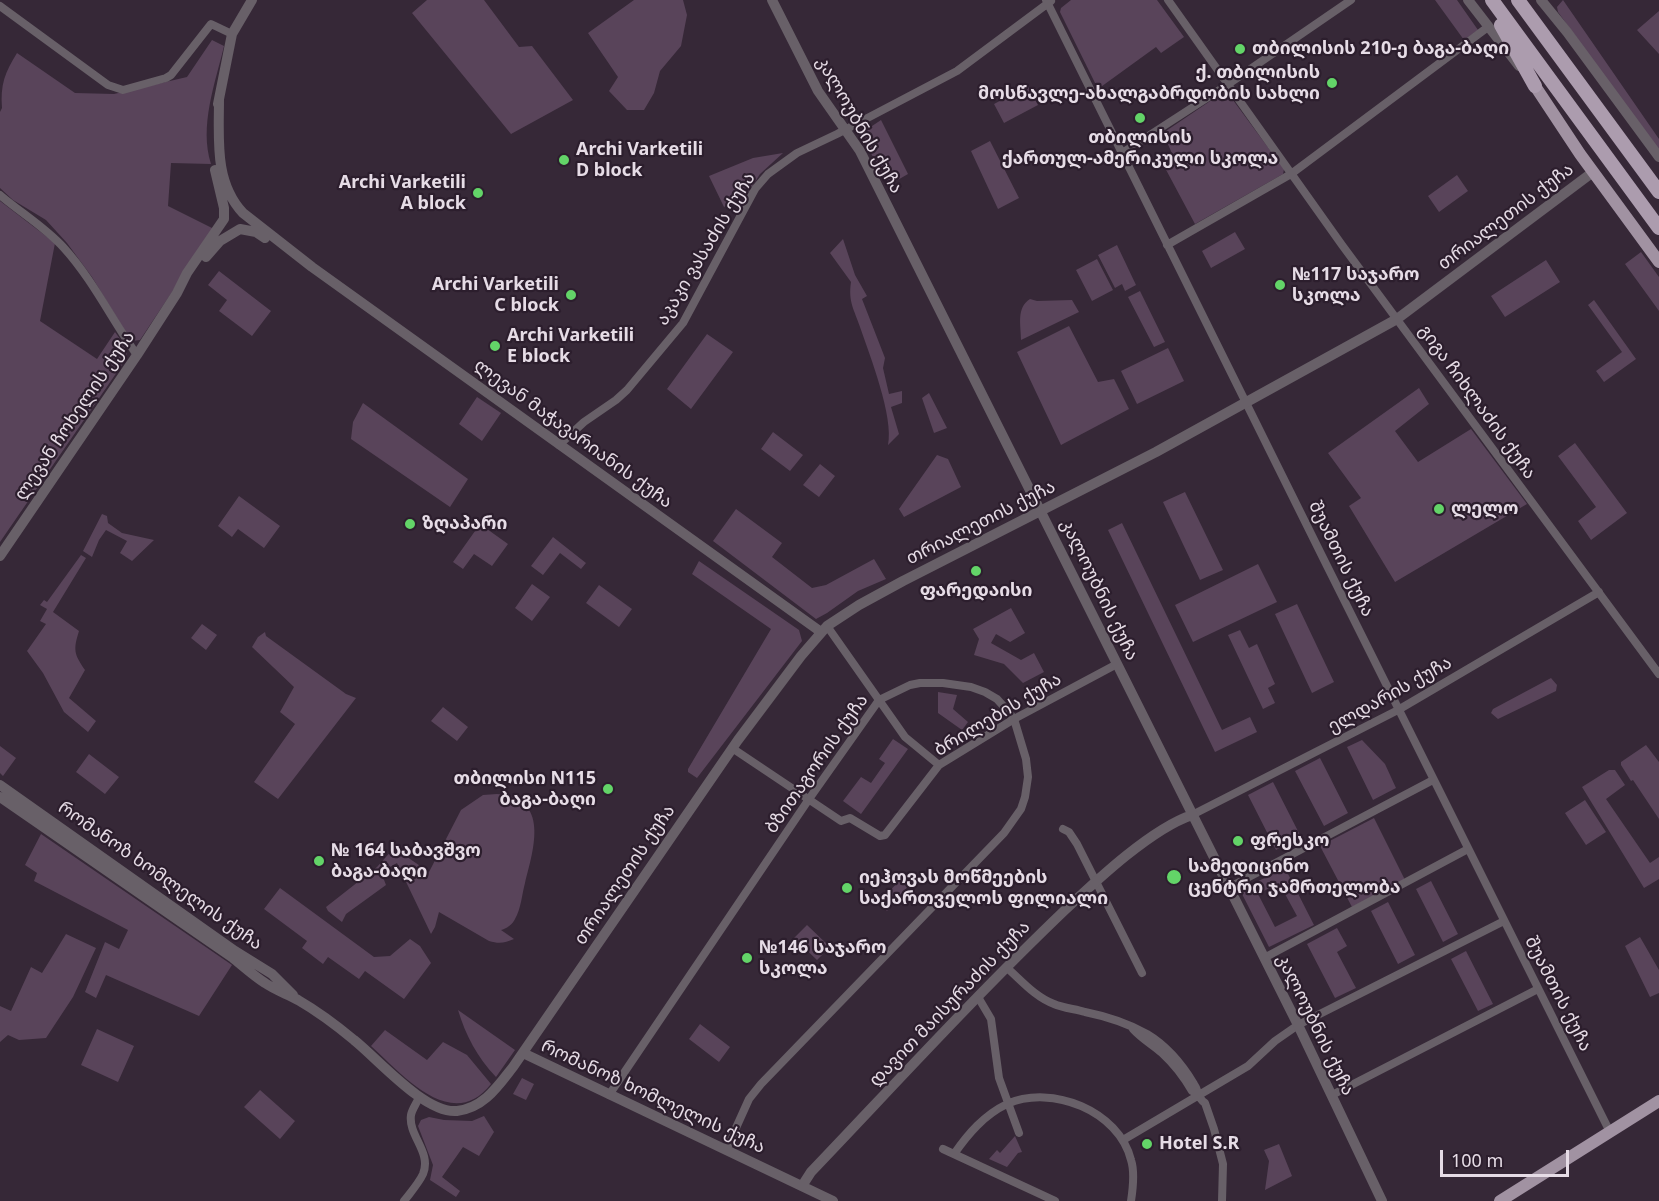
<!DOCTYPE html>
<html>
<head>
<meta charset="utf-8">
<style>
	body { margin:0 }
	#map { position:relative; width:1659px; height:1201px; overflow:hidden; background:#362837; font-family:"Noto Sans",sans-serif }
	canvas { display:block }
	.scale { position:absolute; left:1440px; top:1150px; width:129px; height:27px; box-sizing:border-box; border:3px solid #e6dce6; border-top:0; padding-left:8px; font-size:18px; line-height:21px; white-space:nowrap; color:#e6dce6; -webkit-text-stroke:4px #2c1e2d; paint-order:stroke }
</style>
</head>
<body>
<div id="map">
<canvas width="1659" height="1201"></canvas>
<div class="scale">100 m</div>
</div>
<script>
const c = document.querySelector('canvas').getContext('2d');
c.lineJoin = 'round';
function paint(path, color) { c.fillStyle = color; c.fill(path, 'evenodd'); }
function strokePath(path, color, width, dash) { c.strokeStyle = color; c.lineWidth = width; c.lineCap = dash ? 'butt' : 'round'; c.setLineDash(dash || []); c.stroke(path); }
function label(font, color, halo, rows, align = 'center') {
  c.font = font + ' "Noto Sans","Noto Sans Georgian",sans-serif'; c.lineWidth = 4.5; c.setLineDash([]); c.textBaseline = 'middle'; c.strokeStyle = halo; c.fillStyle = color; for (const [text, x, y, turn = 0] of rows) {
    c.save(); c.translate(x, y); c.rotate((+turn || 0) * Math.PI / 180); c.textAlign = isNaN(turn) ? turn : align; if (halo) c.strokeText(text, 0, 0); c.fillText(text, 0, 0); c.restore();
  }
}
paint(new Path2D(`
	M427,0H484L519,47L532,46L573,100L511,134L412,13Z
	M634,0H683L687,15L681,46L660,71L654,93L644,110H627L609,91L618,77L588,33Z
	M1071,0H1157L1184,37L1161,53L1156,47L1098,89L1060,12L1061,8Z
	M1435,0H1457L1478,30L1464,40Z
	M1563,0L1659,139V152L1558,12L1557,7Z
	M1659,11V54L1637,30Z
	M212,40L224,46C215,84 199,126 211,164L171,163L168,206L214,229L140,340L131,341L92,277L67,243L46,220L13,200L0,188V112L2,108C0,85 5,72 17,53L75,93L114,94L187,77Z
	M1028,86L1038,105L1004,123L994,104Z
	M1225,91L1227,92L1284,169L1283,174L1195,224L1164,166L1174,158L1163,133Z
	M881,120L908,174L889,185L860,134Z
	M990,141L1019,198L998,209L971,151Z
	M783,153L760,174L748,193L724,207L709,176L753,158Z
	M1457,175L1468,191L1439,212L1428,196Z
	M0,201L55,243L40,321L97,359L115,332L127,349L126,359L0,542Z
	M1235,232L1245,249L1211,268L1202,251Z
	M843,239L855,275L867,296L862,299L885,358L883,368L889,394L902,391V403L891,407L899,434L888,445C894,417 870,356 860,327C854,309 848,302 851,282L830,253Z
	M1117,245L1136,285L1125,291L1122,284L1115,288L1098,255Z
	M1641,252L1659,277V311L1625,264Z
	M1097,259L1113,290L1092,301L1076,270Z
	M1546,260L1560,282L1505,317L1491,296Z
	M219,271L271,311L252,336L219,311L227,300L208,285Z
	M1140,291L1165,342L1154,347L1128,297Z
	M1030,299L1037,301L1072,300L1079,312L1021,340C1021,325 1016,308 1030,299Z
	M1594,300L1636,359L1604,382L1596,371L1622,352L1588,305Z
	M1069,326L1098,382L1114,379L1129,409L1061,445L1017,352Z
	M707,334L733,352L691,409L667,389Z
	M1168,348L1184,381L1137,404L1121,371Z
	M1419,388L1429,404L1395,431L1418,462L1471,429L1527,504L1395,582L1349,506L1361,498L1328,453Z
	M929,393L947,428L934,433L922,398Z
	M477,397L501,413L482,441L459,424Z
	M363,403L468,479L450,507L351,439L353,422Z
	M773,432L803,455L790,471L761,449Z
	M1575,443L1627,513L1591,540L1578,521L1596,507L1558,456Z
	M937,455L948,459L961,487L904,517L899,509Z
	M820,464L835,476L819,497L803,485Z
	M1185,492L1223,570L1200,580L1163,502Z
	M239,496L280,526L264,548L238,529L232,537L218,526Z
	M736,509L782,543L772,557L812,588L826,585L874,559L886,579L858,591L827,613L816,619L713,541Z
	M102,514L107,516L108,523L122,533L154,540L132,561L120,553L127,541L106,530L99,540L92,557L83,551Z
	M1122,523L1222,730L1250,717L1257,732L1215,752L1108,530Z
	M480,524L508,544L492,566L474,554L463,569L453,562Z
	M553,537L586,563L581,569L560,553L543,575L531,566Z
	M81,555L86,558L53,612L79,631C73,650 74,654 85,670L69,698L96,721L88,732L64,712L43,673L27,651L46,624L40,621L47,609L40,605L44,600L47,602Z
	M699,561L799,630L802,641L697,778L688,772V769L771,629L692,574Z
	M1258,564L1277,602L1193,642L1175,605Z
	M532,584L550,597L532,621L515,608Z
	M599,585L632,609L619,627L586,603Z
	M1297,604L1334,682L1312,693L1275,614Z
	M1011,608L1025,633L1010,642L996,634L991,643L1021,660L1034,653L1044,672L1023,683L1004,664L974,655L979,639L973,629Z
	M202,624L217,635L206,650L191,638Z
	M1240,630L1249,648L1257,644L1275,684L1268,688L1275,703L1263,709L1228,635Z
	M265,632L266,636L346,694L356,698L278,799L254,782L295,724L280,712L294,687L252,647L258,637Z
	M1551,678L1557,685L1556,691L1498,719L1491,713L1493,709Z
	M938,692L957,695L953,709L968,722L962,730L938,713Z
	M443,707L468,727L457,741L431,721Z
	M893,739L908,749L861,814L843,801L861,777L871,783L885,763L879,759Z
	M1362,740L1385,764L1396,788L1373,800L1347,747Z
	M1646,745L1659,762V819L1633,780L1631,781L1621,765V762Z
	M0,746L16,758L3,776L0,773Z
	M89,754L119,777L105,794L76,772Z
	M1320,758L1348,813L1324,826L1295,771Z
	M1609,770H1615L1625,785L1606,799L1650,863L1659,857V879L1644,888L1582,787Z
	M1273,782L1301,837L1276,850L1248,795Z
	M497,794C550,798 534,848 525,883C522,894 521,909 515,919C513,924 506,929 501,930L514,939C505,943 499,944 489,941L439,912L435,927L431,934L397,863L381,872L386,885L346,914L342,922L328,911L326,907L377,867L394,848L429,872L461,810L483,795Z
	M1585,800L1606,832L1586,845L1565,813Z
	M1374,818L1405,880L1352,907L1320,846Z
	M41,834L232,965L199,1016L106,975L96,998L85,992L105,942L119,949L128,930L34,881L37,873L25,865Z
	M1285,868L1314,925L1269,947L1240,890ZM1279,883L1297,916L1275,927L1258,894Z
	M903,877L911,883L887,911L878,903Z
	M1431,881L1458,934L1443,942L1416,889Z
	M280,888L374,957L390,956L410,939L420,946L431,963L404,999L365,971L359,979L328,957L323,964L302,948L307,941L264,909Z
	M1388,902L1415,955L1398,964L1371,911Z
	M807,925L830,947L817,960L794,938Z
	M1337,928L1347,946L1337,952L1356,988L1335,998L1307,944Z
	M66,934L96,948L73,997L46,1038L19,1040L8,1035L0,1042V1006L11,1011L31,967L42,973Z
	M1640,937L1659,970V993L1650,997L1625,946Z
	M1466,951L1493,1004L1478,1011L1451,959Z
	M458,1010L515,1050L496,1077C477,1057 466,1036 458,1010Z
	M700,1024L730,1047L719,1062L689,1039Z
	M97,1029L134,1046L118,1082L81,1065Z
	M385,1030L427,1060L443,1042L467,1055L491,1084C452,1134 402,1074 371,1046Z
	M522,1078L534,1084L526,1100L513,1094Z
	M260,1090L295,1121L280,1139L244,1107Z
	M484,1116L494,1132L479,1156L463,1147L442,1177L460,1191L456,1197L430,1180L433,1165L418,1126L421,1120L429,1117L444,1120L472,1121Z
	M1015,1136L1022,1152L1018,1153L1007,1167L989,1159L997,1150L1000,1153Z
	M1279,1144L1292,1176L1265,1190L1269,1161L1264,1150Z`), '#59445a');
strokePath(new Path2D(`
	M1046,0C1233,378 1421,755 1610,1132
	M1168,0L1342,245L1659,674
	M0,6L108,85L123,90L166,78L171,75L211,24L232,34
	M1122,153L1227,85L1351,0
	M0,195C21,213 45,227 64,248C93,280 112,320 137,355
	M1167,245L1291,174L1488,27
	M559,445L584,422L616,400L627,390L683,323L755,189L768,174L797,153L837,134L957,71L1051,1
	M827,626L905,737L939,765
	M732,748L841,821L850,818L880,836L885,835L939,765L1014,719L1117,664
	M1192,815L1398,710L1599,592
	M1063,829L1069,832L1077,844L1142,973
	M1228,888L1433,780
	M1264,958L1468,849
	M1006,967C1021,980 1035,997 1054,1004C1063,1008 1075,1009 1085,1012C1105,1016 1129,1024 1147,1034C1167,1046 1182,1064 1194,1084C1199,1091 1197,1098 1205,1103L1214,1129L1223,1164L1222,1201
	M978,997L991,1019L999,1078L1019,1133
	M1133,1029C1142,1039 1153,1045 1162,1053C1175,1065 1184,1077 1192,1091L1197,1092
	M609,1095L809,799L879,700L910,685L920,683H943L971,687L985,692L997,699L1006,709L1014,719L1026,759L1028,777L1025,797L1021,809L1004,833L761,1084L749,1099L726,1150
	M1332,1095L1538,989
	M1123,1140L1248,1066L1275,1041L1298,1025L1504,921
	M943,1149L1055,1201
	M954,1154C968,1134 984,1115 1007,1104C1052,1084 1119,1111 1131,1160C1135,1172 1133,1188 1131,1201
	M404,1201C410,1193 419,1183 423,1174C432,1152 408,1136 411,1115C412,1109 417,1103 419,1097`), '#686068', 8);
strokePath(new Path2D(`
	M772,0L818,91L860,151L1298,1025L1382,1201
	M1468,0L1519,66
	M1541,0L1567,32L1659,157
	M219,99C219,139 214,182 243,213L312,267L821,632
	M218,104L232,34L252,0
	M206,257L220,241L240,229L256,232L265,238
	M0,556L137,355L177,293L187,273L224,219V208L215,170
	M0,785L235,951L272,974L293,995
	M0,797L233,958C243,966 254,976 265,983C275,990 287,994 298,1000C317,1011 336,1025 354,1040C378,1059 425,1114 457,1111C484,1108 498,1086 513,1067L738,740L801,656L827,626L859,605L903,581L1156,452L1397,319L1593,172
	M523,1053L833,1201
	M802,1186L811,1172C895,1084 977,994 1065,910C1097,880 1151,829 1192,815`), '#686068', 10);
strokePath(new Path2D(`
	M1535,86L1580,154L1659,262
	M1500,1201L1659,1101`), '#a192a2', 12);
strokePath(new Path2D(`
	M1492,0L1659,228
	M1518,0L1659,192
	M1501,25L1535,86`), '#ac9cae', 14);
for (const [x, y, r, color] of [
	[1240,49,6,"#63d468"],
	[1332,83,6,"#63d468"],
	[1140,118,6,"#63d468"],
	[564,160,6,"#63d468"],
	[478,193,6,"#63d468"],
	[1280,285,6,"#63d468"],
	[571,295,6,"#63d468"],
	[495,346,6,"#63d468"],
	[1439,509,6,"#63d468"],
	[410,524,6,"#63d468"],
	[976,571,6,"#63d468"],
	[608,789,6,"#63d468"],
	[1238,841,6,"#63d468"],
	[319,861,6,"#63d468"],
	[1174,877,8,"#63d468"],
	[847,888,6,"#63d468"],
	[747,958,6,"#63d468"],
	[1147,1144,6,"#63d468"]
]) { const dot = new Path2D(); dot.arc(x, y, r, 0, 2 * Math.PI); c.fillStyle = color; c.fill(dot); strokePath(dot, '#2c1e2d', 2); }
label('bold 18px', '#e6dce6', '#2c1e2d', [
	["თბილისის 210-ე ბაგა-ბაღი",1252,49],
	["ქ. თბილისის",1320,73,"right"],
	["მოსწავლე-ახალგაბრდობის სახლი",1320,94,"right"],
	["თბილისის",1140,138,"center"],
	["ქართულ-ამერიკული სკოლა",1140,159,"center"],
	["Archi Varketili",576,150],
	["D block",576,171],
	["Archi Varketili",466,183,"right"],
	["A block",466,204,"right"],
	["№117 საჯარო",1292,275],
	["სკოლა",1292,296],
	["Archi Varketili",559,285,"right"],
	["C block",559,306,"right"],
	["Archi Varketili",507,336],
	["E block",507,357],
	["ლელო",1451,509],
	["ზღაპარი",422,524],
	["ფარედაისი",976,591,"center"],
	["თბილისი N115",596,779,"right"],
	["ბაგა-ბაღი",596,800,"right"],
	["ფრესკო",1250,841],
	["№ 164 საბავშვო",331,851],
	["ბაგა-ბაღი",331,872],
	["სამედიცინო",1188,867],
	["ცენტრი ჯამრთელობა",1188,888],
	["იეჰოვას მოწმეების",859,878],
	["საქართველოს ფილიალი",859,899],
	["№146 საჯარო",759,948],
	["სკოლა",759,969],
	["Hotel S.R",1159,1144]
], 'left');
label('18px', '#e6dce6', '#2c1e2d', [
	["კალოუბნის ქუჩა",859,125,60],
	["თრიალეთის ქუჩა",1506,217,-37],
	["აკაკი ვასაძის ქუჩა",706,249,-59],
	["გიგა ჩიხლაძის ქუჩა",1477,402,54],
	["ლევან ჩოხელის ქუჩა",75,416,-56],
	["ლევან მაჭავარიანის ქუჩა",573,434,36],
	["თრიალეთის ქუჩა",981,523,-27],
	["შუამთის ქუჩა",1341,559,64],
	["კალოუბნის ქუჩა",1099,590,64],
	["ელდარის ქუჩა",1390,695,-29],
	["ბრილების ქუჩა",998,715,-31],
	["ბზითაგორის ქუჩა",817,764,-55],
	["თრიალეთის ქუჩა",625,875,-56],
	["რომანოზ ხომლელის ქუჩა",160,876,35],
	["შუამთის ქუჩა",1558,994,63],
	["დავით მაისურაძის ქუჩა",950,1004,-46],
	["კალოუბნის ქუჩა",1315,1025,64],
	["რომანოზ ხომლელის ქუჩა",653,1097,25]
]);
</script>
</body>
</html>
